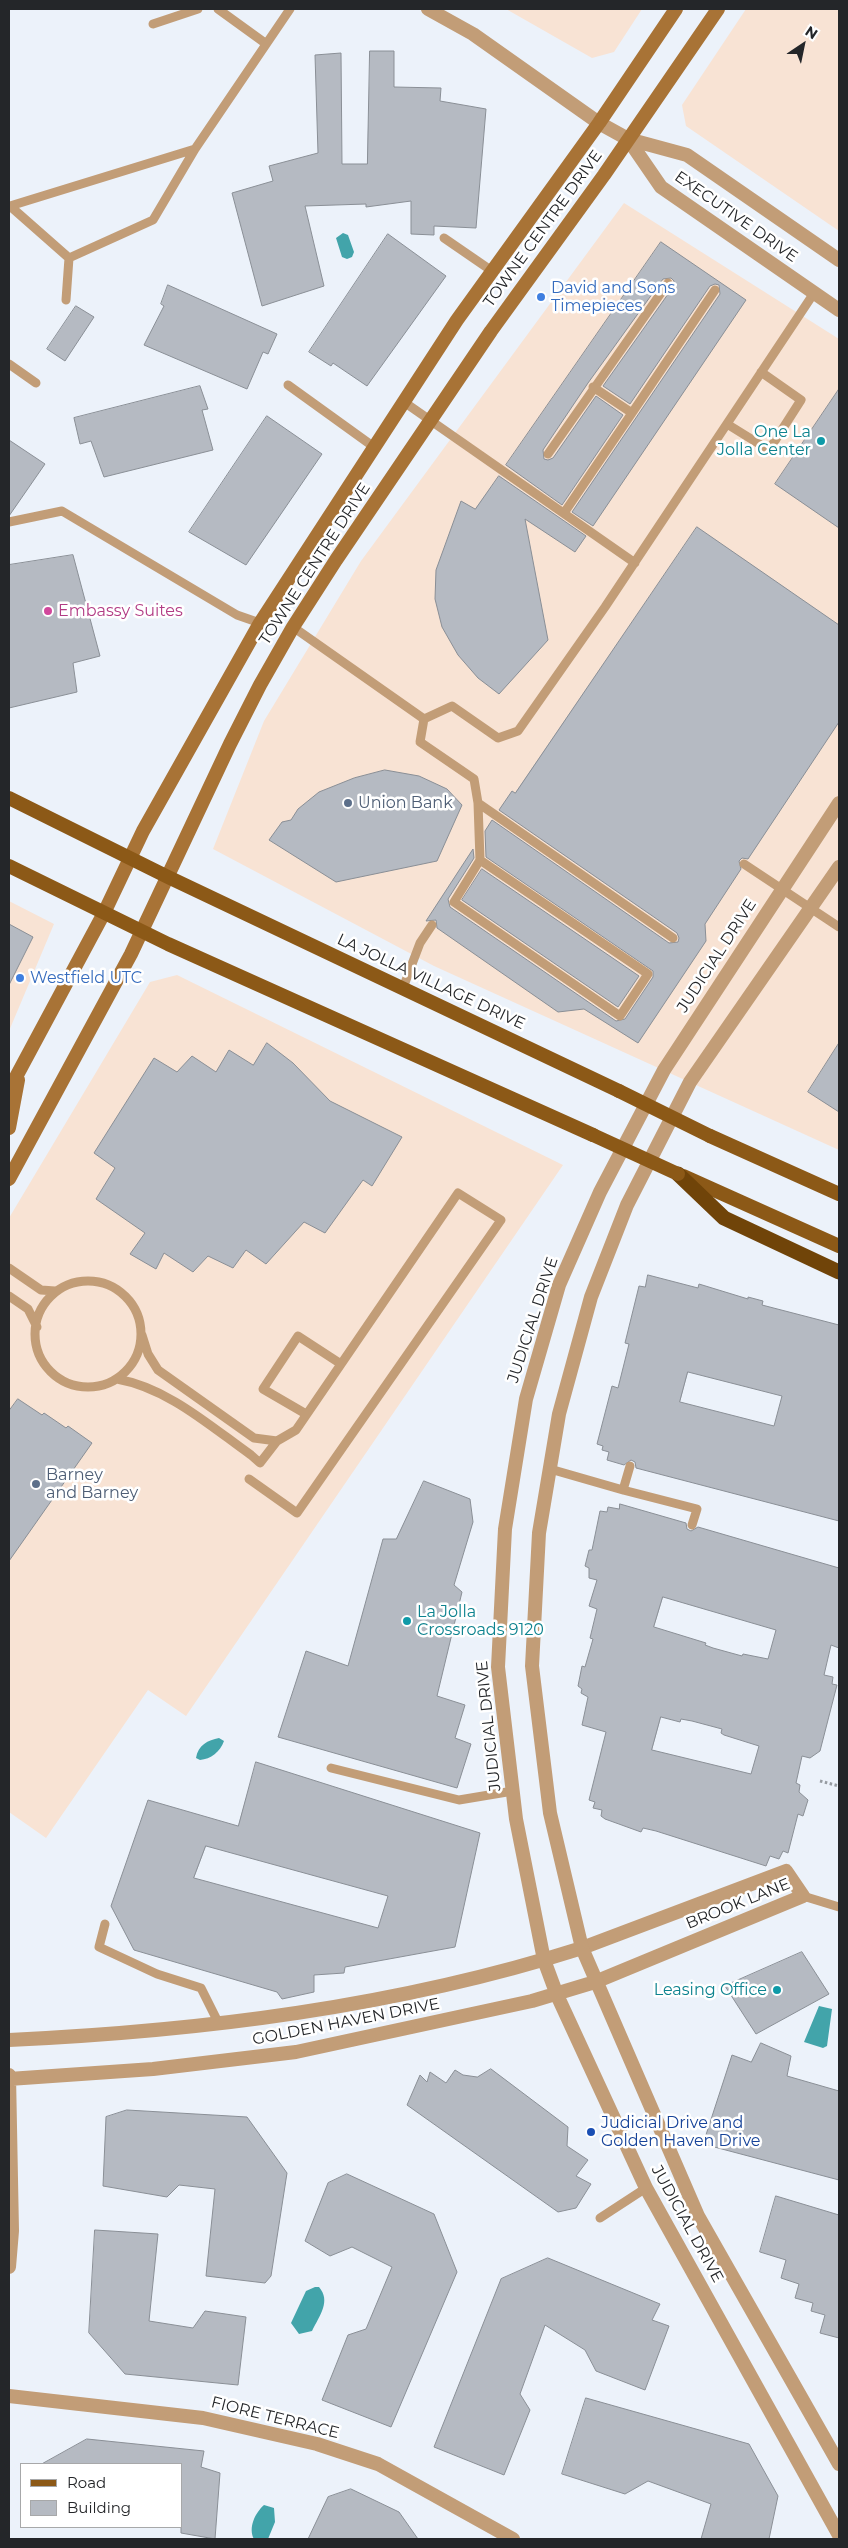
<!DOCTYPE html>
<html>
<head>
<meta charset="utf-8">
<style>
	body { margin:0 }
	#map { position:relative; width:848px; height:2548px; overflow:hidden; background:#ecf2fa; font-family:Montserrat,sans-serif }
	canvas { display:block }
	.frame { position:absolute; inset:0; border:10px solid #242629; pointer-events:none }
	.legend { position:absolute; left:20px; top:2463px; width:162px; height:65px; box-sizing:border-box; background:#fff; border:1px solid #a7a8a9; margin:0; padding:6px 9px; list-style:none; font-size:15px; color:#242629 }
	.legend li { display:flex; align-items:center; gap:10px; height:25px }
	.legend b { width:25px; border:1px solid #a7a8a9 }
	.north { position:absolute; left:778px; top:20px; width:50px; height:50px; -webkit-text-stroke:4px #fff; paint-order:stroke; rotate:34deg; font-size:14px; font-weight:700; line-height:20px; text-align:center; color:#242629 }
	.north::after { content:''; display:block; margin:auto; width:18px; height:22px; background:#242629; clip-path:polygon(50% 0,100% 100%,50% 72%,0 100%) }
</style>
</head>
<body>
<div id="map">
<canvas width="848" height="2548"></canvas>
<div class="frame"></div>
<ul class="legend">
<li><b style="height:6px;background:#8c5917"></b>Road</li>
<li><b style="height:14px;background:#b5bac2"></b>Building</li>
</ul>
<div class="north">N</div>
</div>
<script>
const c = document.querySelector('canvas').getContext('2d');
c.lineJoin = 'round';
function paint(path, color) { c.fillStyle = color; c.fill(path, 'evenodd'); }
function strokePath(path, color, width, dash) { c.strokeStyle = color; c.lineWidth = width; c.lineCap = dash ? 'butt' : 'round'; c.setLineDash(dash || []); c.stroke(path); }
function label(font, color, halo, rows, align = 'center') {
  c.font = font + ' Montserrat,sans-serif'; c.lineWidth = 5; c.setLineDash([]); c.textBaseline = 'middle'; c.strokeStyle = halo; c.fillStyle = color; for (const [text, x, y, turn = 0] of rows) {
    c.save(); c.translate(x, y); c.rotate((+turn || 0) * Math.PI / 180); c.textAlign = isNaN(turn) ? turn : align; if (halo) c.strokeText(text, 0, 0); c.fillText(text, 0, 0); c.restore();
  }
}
paint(new Path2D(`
	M506,9H642L614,52L592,58Z
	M746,9H839V231L686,126L682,105Z
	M624,203L839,339V1150L434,966L213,849L264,721L361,561Z
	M9,901L54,924L9,1031Z
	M177,975L563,1165L186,1716L148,1690L46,1838L9,1812V1218L150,982Z`), '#f8e3d4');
paint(new Path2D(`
	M343,233L348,235L354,252L352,257L347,259L342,257L336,238Z
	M219,1738L224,1741C220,1752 211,1759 200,1760L196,1758C198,1745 208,1740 219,1738Z
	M819,2006L832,2009L827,2046L823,2048L804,2042Z
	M315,2287H319C331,2301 320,2315 312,2331L299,2334L291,2323L306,2291Z
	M264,2505L274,2508L275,2522L268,2539H254C248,2528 255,2513 264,2505Z`), '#42a4aa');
const building = new Path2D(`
	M370,51H394V87L441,88L440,101L486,109L476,228L434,226V235L411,234V201L366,207V204L305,206L324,286L262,306L232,193L273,181L269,166L318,153L315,55L341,53L342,164H367Z
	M388,234L446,276L367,386L333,363L331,366L309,352Z
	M661,242L746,300L593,526L572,512L720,294L719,285L715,284L710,286L630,404L603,386L673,287L674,281L671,278L663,279L588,383L543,450L544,459L548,460L553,458L596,396L623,415L562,505L506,465Z
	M168,285L277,334L268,354L263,352L247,389L144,345L164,306L161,304Z
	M76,306L94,317L65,361L47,349Z
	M200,386L208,409L202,410L213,450L104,477L91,441L80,444L74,418Z
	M839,389V528L775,484Z
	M267,416L322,454L246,565L189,532Z
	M9,440L45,464L9,516Z
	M499,476L586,536L575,552L525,519L548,640L499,694L478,678L458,655L442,627L435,599L436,570L461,501L475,509Z
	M697,527L839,625V722L748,859L742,858L739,861L741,869L705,924L706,941L638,1043L584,1009L558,1012L437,928L436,920L426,921L473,849L474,858L448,899L450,907L616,1021L625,1019L653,977V971L486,857L485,831L492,820L669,943L678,942L679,938L677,933L499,810L512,791L515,793Z
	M73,555L100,656L73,663L77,692L9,708V565Z
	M385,770L419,776L447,789L462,805L437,861L336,882L269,840L282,822L291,820L298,809L319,792L354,778Z
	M482,869L639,976L618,1007L462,900Z
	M9,924L33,937L9,985Z
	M267,1043L293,1063L330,1101L402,1137L372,1186L363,1180L325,1233L304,1222L266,1264L246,1250L233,1268L208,1256L193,1272L164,1253L156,1269L130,1254L145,1233L96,1199L115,1168L94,1153L154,1058L177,1072L192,1056L216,1072L229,1050L253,1065Z
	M839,1043V1112L808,1092Z
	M648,1275L698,1288L699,1284L748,1299V1297L763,1301L762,1305L839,1325V1521L636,1468L635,1462L631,1460L624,1465L607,1460L609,1452L602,1450L603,1446L597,1444L612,1386L618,1388L629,1344L625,1343L639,1286L645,1287ZM688,1372L782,1396L774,1426L680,1402Z
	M18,1399L42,1415L44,1413L66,1428L68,1426L92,1443L9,1561V1411Z
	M424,1481L470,1499L473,1522L454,1585L462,1592L437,1696L465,1705L455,1738L471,1744L457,1788L278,1737L306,1651L348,1666L383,1539H396Z
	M620,1504L686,1523L687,1529L691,1531L698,1527L839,1568V1648L831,1645L824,1675L833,1677L832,1684L837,1685L820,1751L810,1758L802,1756L796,1783L800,1785L799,1792L808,1800L803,1816L798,1814L788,1853L783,1851L779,1859L770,1856L766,1866L656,1831L643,1828L641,1832L605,1819L601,1816L602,1810L593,1808L595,1802L589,1800L606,1732L582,1725L588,1697L581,1693L582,1689L578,1686L582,1666L585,1667L593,1639L590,1638L597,1609L589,1606L597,1580L589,1578V1568L585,1566L589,1550H592L600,1511L607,1512L608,1507L619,1509ZM663,1597L776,1630L768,1659L743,1654L742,1656L713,1648L705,1645L706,1643L654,1627ZM661,1717L680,1722L681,1719L692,1721L722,1729L721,1733L724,1735L759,1746L751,1774L652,1750Z
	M256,1762L480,1833L455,1947L345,1967L344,1973L314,1975V1992L282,1999L277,1992L134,1950L111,1906L148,1800L238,1826ZM206,1846L388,1896L378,1928L194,1878Z
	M802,1952L829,1994L756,2034L725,1986Z
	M761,2043L791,2056L787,2076L839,2091V2180L703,2144L732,2055L751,2062Z
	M491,2069L568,2127L567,2146L588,2160L576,2176L591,2184L576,2208L558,2212L407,2105L420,2075L427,2082L430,2072L446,2083L455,2070L463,2075L477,2077Z
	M127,2110L247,2117L287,2173L271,2276L265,2283L206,2276L215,2189L179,2185L167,2197L103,2186L106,2117Z
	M347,2174L434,2214L457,2272L391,2427L322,2400L348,2335L366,2329L392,2267L352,2247L330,2256L305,2241L328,2183Z
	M776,2196L839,2215V2338L820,2333L825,2315L811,2311L813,2303L795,2298L799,2284L781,2278L786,2260L760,2252Z
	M95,2230L158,2234L149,2321L193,2328L205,2311L246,2317L238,2385L125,2374L89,2333Z
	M548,2258L660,2304L652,2320L669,2326L645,2390L596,2371L585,2350L545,2325L520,2394L530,2410L504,2475L434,2447L501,2279Z
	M586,2398L749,2444L778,2496L769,2539H701L711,2504L648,2481L625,2494L562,2474Z
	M87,2439L204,2451L201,2467L220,2473L215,2539L181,2533V2464H42Z
	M351,2489L399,2512L418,2539H308L328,2497Z`);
paint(building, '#b5bac2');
strokePath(building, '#8a8f96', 1);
strokePath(new Path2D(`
	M820,1781L839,1786`), '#979ca2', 3, [2.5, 2.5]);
strokePath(new Path2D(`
	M218,9L265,43
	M153,24L198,9
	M444,238L492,271
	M69,258L10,206L195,149
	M66,300L69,258L153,220L195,149L290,9
	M9,364L36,383
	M288,385L374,447
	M404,402L635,563
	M632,413L715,290
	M727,424L769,450L801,400L761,372
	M548,454L668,283
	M564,513L632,413L593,387
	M9,522L62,511L237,615L260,623
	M293,627L424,719L420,742L474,779L478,803L673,938
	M424,719L452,706L498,738L518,731L605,607L814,293
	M478,803L480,860L454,902L620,1016L648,974L480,860
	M744,864L839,927
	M403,988L420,943L432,925
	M9,1268L41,1290L55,1291
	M35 1334a53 53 0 1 1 106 0a53 53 0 1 1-106 0Z
	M9,1296L28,1309L37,1327
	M142,1335L148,1354L158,1370L254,1438L277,1441
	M117,1379C168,1388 210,1426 251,1455L260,1463L277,1441L296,1430L458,1193L501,1220L297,1513L249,1479
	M306,1414L263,1389L298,1336L341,1364
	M550,1469L623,1490L630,1466
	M623,1490L697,1509L692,1525
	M331,1768L459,1800L513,1791
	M803,1896L839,1907
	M105,1924L99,1947L157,1974L201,1988L219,2024
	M600,2218L646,2188`), '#c29d77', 9);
strokePath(new Path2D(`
	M582,1948L786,1871L803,1896L595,1982
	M9,2396L203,2418L317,2444L378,2464L513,2539`), '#c29d77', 14);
strokePath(new Path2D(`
	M428,9L473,34L599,123L628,139L687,155L839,260
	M628,139L661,187L839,310
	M839,803L664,1070L600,1192L559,1285L526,1399L505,1529L498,1667L516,1819L544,1960L557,1995L646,2188L839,2535
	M839,867L690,1082L627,1205L591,1297L559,1414L539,1533L532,1666L550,1813L582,1948L698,2216L839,2464
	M9,2040C202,2031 396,2007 582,1948
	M9,2075L12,2231L9,2267
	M9,2079L153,2069L296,2052L532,2001L595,1982`), '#c29d77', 14);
strokePath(new Path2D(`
	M9,1090L104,913L143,831L260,623L457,320L599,123L676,9
	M9,1128L18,1080
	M9,1179L131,954L230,744L260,685L293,627L336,560L491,331L604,175L718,9`), '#a87336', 14);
strokePath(new Path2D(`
	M9,798L168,877L619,1091
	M9,866L168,944L593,1135
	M710,1136L839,1194
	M683,1176L839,1246`), '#8c5917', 14);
strokePath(new Path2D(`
	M678,1174L724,1218L839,1272`), '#704409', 15);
strokePath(new Path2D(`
	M619,1091L710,1136
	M593,1135L678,1174`), '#8c5917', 14);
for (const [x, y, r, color] of [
	[541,297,5,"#3f7fe0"],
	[821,441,5,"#0f9aa8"],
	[48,611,5,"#d1479c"],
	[348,803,5,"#5c6f8a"],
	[20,978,5,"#3f7fe0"],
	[36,1484,5,"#5c6f8a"],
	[407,1621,5,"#0f9aa8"],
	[777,1990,5,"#0f9aa8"],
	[591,2132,5,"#1a4fb4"]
]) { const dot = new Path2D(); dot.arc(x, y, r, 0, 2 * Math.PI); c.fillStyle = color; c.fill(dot); strokePath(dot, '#fff', 2); }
label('16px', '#242629', '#fff', [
	["EXECUTIVE DRIVE",736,217,35],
	["TOWNE CENTRE DRIVE",543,229,-54],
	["TOWNE CENTRE DRIVE",315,564,-57],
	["JUDICIAL DRIVE",717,956,-57],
	["LA JOLLA VILLAGE DRIVE",431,982,25],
	["JUDICIAL DRIVE",533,1320,-72],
	["JUDICIAL DRIVE",489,1726,-96],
	["BROOK LANE",738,1904,-22],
	["GOLDEN HAVEN DRIVE",346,2022,-11],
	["JUDICIAL DRIVE",687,2224,61],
	["FIORE TERRACE",275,2418,14]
]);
label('16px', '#366cbe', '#fff', [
	["David and Sons",551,288],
	["Timepieces",551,306],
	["Westfield UTC",30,978]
], 'left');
label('16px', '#0d838f', '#fff', [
	["One La",811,432],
	["Jolla Center",811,450],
	["La Jolla",417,1612,"left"],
	["Crossroads 9120",417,1630,"left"],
	["Leasing Office",767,1990]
], 'right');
label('16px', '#b23c85', '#fff', [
	["Embassy Suites",58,611]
], 'left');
label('16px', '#4e5e75', '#fff', [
	["Union Bank",358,803],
	["Barney",46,1475],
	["and Barney",46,1493]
], 'left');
label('16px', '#164399', '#fff', [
	["Judicial Drive and",601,2123],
	["Golden Haven Drive",601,2141]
], 'left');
</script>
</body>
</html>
